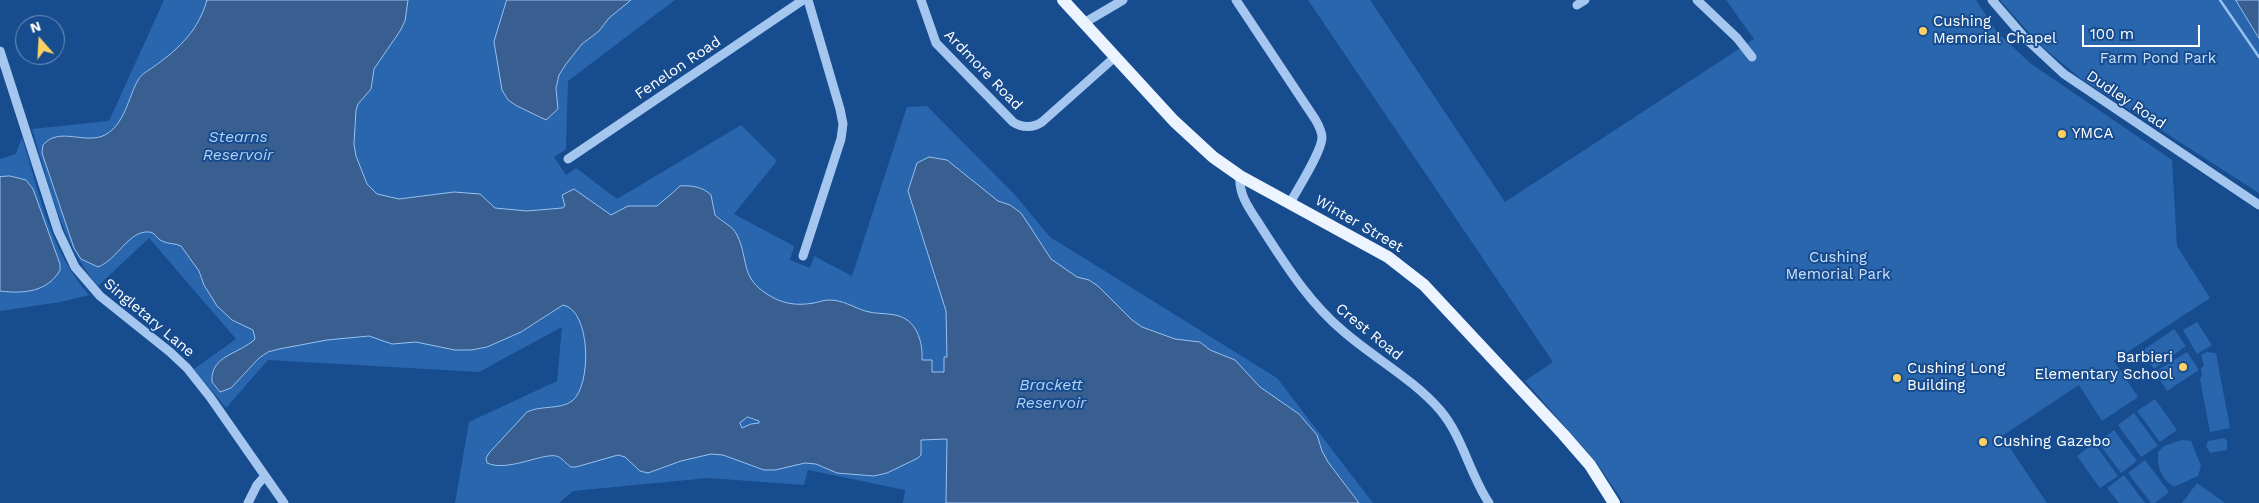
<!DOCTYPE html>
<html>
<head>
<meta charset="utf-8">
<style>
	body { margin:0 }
	#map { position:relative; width:2259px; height:503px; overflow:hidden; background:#174c8f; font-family:"Work Sans",sans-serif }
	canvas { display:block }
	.north { position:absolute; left:15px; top:15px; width:50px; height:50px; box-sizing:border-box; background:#174c8f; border:1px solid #7494bc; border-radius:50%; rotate:341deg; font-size:14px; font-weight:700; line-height:20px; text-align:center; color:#fff }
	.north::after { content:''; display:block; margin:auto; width:18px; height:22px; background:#ffd162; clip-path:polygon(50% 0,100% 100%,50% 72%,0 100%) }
	.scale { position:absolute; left:2082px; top:25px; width:118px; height:22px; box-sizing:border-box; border:2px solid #fff; border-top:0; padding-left:6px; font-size:15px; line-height:18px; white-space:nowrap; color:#fff; -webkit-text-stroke:4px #174c8f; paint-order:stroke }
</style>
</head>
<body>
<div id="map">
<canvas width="2259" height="503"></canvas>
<div class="north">N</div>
<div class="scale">100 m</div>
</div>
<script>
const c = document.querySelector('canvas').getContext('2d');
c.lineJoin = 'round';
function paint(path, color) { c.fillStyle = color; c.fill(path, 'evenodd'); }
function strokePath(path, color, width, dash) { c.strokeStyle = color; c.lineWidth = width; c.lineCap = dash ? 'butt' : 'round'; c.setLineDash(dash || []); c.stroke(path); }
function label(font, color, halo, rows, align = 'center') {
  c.font = font + ' "Work Sans",sans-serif'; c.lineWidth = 4; c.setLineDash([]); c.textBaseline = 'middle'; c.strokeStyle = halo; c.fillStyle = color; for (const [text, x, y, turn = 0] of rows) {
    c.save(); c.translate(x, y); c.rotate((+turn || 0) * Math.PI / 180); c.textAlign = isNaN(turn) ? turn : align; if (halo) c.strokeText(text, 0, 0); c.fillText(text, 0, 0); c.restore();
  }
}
paint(new Path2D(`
	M164,0H675L568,81L566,149L554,157L566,175L576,168L617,199L741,125L777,161L734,214L794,246L790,260L810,268L814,256L852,276L907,107L927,106L1015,195L1050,237L1277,378L1373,503H903L905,490L808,470L804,485L708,478L573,491L559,503H455L469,422L557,381L562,327L479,372L268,360L226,408L194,369L236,339L149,238L98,286C60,242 49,183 32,129L109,121Z
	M1308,0H1370L1505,202L1754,39L1726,0H1976L1997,32L2030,63L2172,160L2177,246L2210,298L2114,361L2138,397L2102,421L2079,385L2002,436L2047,503H1624L1596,462L1525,381L1553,362Z
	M2000,0H2236L2259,38V193L2080,78L2040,45Z
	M22,137C39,192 50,251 89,295L61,302L0,311V159L16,154Z
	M2197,322L2212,345L2197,354L2183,330Z
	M2174,329L2186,346L2154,369L2142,351Z
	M2187,352L2199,370L2167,391L2155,372Z
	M2207,352L2216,353L2230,428L2210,432L2200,379L2202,375L2201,368L2204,366L2201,355Z
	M2155,399L2177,430L2160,442L2137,411Z
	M2134,413L2158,446L2141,457L2118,425Z
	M2114,430L2137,461L2121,473L2098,442Z
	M2225,438L2227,442V450L2210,453L2206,446L2208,441Z
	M2182,440L2191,441L2201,466L2198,476L2174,487C2161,478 2157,468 2158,452L2164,446Z
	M2094,443L2118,476L2100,488L2077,456Z
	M2145,460L2169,492L2155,503H2151L2128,473Z
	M2124,475L2145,503H2119L2107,488Z
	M2197,483L2225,503H2182Z`), '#2a66ad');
const water = new Path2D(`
	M207,0H408L405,21L400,31L374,69L371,89L358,104L356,110L354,144L356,156L367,184L377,194L399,199L454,192L480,194L495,208L527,211L562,208L565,206L562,195L574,189L611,215L628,206H657C665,199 673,193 680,186C691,185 703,187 711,195L715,215C722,222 733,226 737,235C749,260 740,277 767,294C782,304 796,306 814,303C819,302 824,300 829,300C843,300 853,307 865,311C875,314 885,313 895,315C917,319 923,342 922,360H932V372H944V357H947L946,311L908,191L917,163L929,157L947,160L998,201L1010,205L1021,213L1029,225L1051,259L1077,277L1089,280L1098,286L1132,320L1142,327L1175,339L1200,342L1210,350L1235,360L1260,387L1299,414L1317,435L1322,451L1328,462L1359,503H946L947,439L921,440V455L918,458L887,473L874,476L837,473L816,464L805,463L775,470H764L723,455L711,454L681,461L648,473L640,471L625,457L618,455L576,467H571C566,464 563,459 559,457C547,450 509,473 487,463L486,458L489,453L527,412C541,405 560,410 572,401C592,386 591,310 563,305L521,332L487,347L471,350H455L416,342L392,344L369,336L327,340L279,349L268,352L259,358L231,388L220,392L212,382C210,355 240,354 255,339L253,330L232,320L217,306L204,285L199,271L181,246C175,243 167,244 162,241C157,239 155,232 149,232C129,230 117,260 98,267L81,259L74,248L42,153L43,145C59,126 85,145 105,135C125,124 128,98 138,80C142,73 150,70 156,65C180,48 199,29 207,0ZM748,417L759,421V423L751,424L742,428L740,423Z
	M507,0H631L609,18L599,31L582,44L566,64L559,75L556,88L558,109L546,120L517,106L508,100L502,90L494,42Z
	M2236,0H2259V38Z
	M10,176L26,180L33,189L60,264V270C48,292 23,294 0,291V177Z`);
paint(water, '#395f90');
strokePath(water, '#96c1f2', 1);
strokePath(new Path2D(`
	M2220,0L2259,57`), '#96c1f2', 2.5);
strokePath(new Path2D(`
	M921,0L936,43L1013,122C1022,128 1033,128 1042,122L1115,57
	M1236,0L1315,119C1318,124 1322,131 1322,138C1321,153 1298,188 1290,203
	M1697,0L1737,38L1752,57
	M1992,0L2024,37L2064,74L2259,205
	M1577,5L1585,0
	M1084,23L1123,0
	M0,51L58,231L75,267L100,296L170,352L187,368L210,397L284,503
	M568,159L803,0
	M1240,176C1238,197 1253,213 1263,230C1287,267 1309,302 1343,331C1374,358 1413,379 1440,410C1463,437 1469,473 1489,503
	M803,256L841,139L843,124L840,109L808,0
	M248,503L257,485L265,476`), '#a4c6ef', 9);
strokePath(new Path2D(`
	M1063,0L1174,121L1213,157L1240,176L1388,257L1424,285L1563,434L1590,465L1614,503`), '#ecf4ff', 12);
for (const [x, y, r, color] of [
	[1923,31,5,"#ffd162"],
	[2062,134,5,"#ffd162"],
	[2183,367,5,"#ffd162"],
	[1897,378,5,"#ffd162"],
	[1983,442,5,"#ffd162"]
]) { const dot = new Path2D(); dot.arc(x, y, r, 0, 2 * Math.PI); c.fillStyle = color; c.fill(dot); strokePath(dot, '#174c8f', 2); }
label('15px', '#fff', '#174c8f', [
	["Cushing",1933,22],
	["Memorial Chapel",1933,39],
	["YMCA",2072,134],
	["Barbieri",2173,358,"right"],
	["Elementary School",2173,375,"right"],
	["Cushing Long",1907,369],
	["Building",1907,386],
	["Cushing Gazebo",1993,442]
], 'left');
label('15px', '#cae1fb', '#174c8f', [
	["Farm Pond Park",2158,59],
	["Cushing",1838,258],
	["Memorial Park",1838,275]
]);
label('15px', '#fff', '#174c8f', [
	["Fenelon Road",678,68,-34],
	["Ardmore Road",983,70,46],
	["Dudley Road",2126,100,34],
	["Winter Street",1359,224,30],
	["Singletary Lane",149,318,40],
	["Crest Road",1369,332,39]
]);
label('italic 16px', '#b0d0f6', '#174c8f', [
	["Stearns",238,137],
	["Reservoir",238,155],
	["Brackett",1051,385],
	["Reservoir",1051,403]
]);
</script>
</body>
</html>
